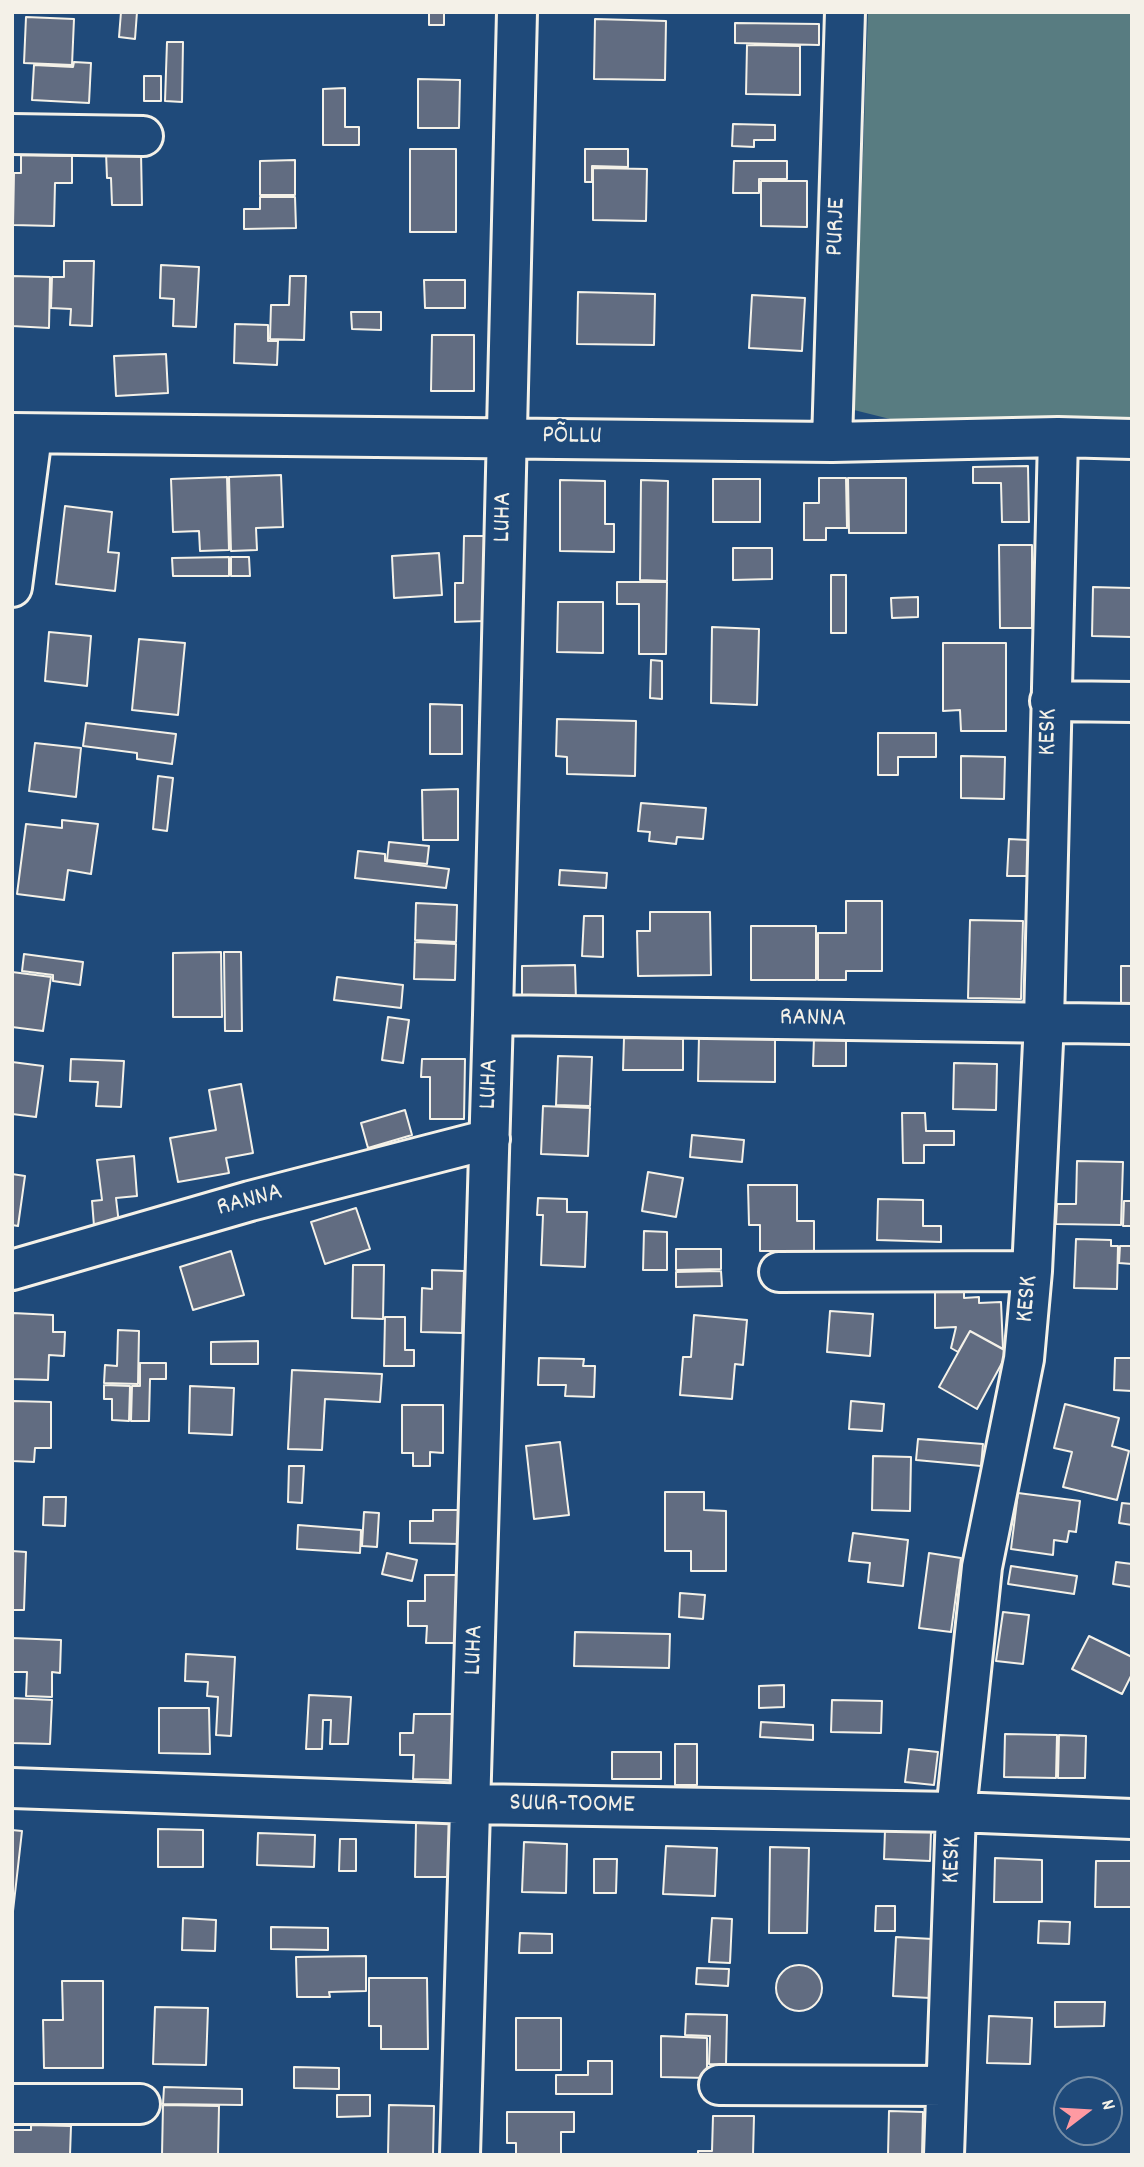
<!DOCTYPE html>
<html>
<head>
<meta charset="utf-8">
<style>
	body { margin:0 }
	#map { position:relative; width:1144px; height:2167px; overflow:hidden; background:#1f4a7a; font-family:Dekko,sans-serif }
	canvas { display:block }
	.frame { position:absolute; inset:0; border:14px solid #f4f1e8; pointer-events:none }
	.north { position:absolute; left:1053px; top:2076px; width:70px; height:70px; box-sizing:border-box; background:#1f4a7a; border:2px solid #748da6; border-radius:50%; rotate:73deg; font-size:19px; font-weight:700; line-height:28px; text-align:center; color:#f4f1e8 }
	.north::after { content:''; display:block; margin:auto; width:24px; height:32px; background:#ff9aa2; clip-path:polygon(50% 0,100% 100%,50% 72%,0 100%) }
</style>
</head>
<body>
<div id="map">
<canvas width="1144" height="2167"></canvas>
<div class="frame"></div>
<div class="north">N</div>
</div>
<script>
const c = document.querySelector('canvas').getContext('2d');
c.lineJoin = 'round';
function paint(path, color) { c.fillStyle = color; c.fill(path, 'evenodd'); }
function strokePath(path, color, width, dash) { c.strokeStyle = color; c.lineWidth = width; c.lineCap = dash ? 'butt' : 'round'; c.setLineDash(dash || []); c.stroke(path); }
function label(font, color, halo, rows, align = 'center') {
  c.font = font + ' Dekko,sans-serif'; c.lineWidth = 6; c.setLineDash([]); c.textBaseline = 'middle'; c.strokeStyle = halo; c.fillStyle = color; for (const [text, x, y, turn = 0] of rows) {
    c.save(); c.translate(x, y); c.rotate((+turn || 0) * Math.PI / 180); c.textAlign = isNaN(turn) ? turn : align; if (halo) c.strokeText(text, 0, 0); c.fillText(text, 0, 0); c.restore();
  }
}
paint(new Path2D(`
	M868,12H1132V423L918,426L854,410Z`), '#587c81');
const building = new Path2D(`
	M121,12H137L135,39L119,37Z
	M429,12H444V25H429Z
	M26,17L74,19L72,65L24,63Z
	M595,19L666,21L665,80L594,79Z
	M735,23L819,24V45L735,43Z
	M167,42H183L182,102L165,101Z
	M747,45L800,46V95L746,94Z
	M74,62L91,63L89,103L32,100L34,65L73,67Z
	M144,76H161V101H144Z
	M418,79L460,80L459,128H418Z
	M345,88V127H359V145H323V89Z
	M733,124L775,125V140H754V147L732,146Z
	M410,149H456V232H410Z
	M585,149H628V167L592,166V182H585Z
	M106,152H141L142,205H112L111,178H107Z
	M21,155L72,156V183H55L54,226L13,225L14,173H21Z
	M295,160V195H260V161Z
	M734,161H787V179H759V193H733Z
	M593,168L647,169L646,221L593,220Z
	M761,181H807V227L761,226Z
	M260,197H295L296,228L244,229V209H260Z
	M64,261H94L92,326L70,325L71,309L51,308L52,277H64Z
	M161,265L199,267L196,327L173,326L174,299L160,298Z
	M12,276L50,277L49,328L12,326Z
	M290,276H306L304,340L270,339L271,305H289Z
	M424,280H465V308H425Z
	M578,292L655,294L654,345L577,344Z
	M752,295L805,298L802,351L749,348Z
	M351,312H381V330L352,329Z
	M235,324L268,325V341H278L277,365L234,363Z
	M432,335H474V391H431Z
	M166,354L168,393L116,396L114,356Z
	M1028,466L1029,522H1002L1001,483H973V467Z
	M281,475L283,527L256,528L257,550L231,551L229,477Z
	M227,477L229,550L200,551L199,531L173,532L171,479Z
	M819,478H846L847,528H826V540H804V503H819Z
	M848,478H906V533H849Z
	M713,479H760V522H713Z
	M560,480L605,481V524H614V552L560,551Z
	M641,480L668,481L667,581L640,580Z
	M65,506L112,512L108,552L119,553L115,591L56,584Z
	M464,536H484L485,621L455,622V583H463Z
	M999,545H1032V628H1000Z
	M733,548H772V579L733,580Z
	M439,553L442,595L394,598L392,556Z
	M229,557V576H173L172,558Z
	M231,557H249L250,576H231Z
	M831,575H846V633H831Z
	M617,582H667L666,654H639V604H617Z
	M1093,587L1132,588V637L1092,636Z
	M918,597V617L892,618L891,598Z
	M558,602H603V653L557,652Z
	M712,627L759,629L757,705L711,703Z
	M49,632L91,636L87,686L45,681Z
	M139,639L185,643L178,715L132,710Z
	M943,643H1006V731H961L960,710L943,711Z
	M651,660L662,661V699L650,698Z
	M430,704L462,705V754H430Z
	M557,719L636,721L635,776L567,774V757L556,756Z
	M86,723L176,734L172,764L137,759V753L83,746Z
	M878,733H936V757H898V775H878Z
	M35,743L81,748L76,797L29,791Z
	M961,756L1005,757L1004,799L961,798Z
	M158,776L173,778L167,831L153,829Z
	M458,789V840H423L422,790Z
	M641,803L706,808L703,839L677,837L676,844L649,841L650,832L638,831Z
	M62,820L98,824L91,874L68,870L64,900L17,894L26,824L62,828Z
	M1009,839L1028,840L1027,876H1007Z
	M389,842L429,846L427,864L387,860Z
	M358,851L385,854V861L449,869L446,888L355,878Z
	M560,870L607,873L606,888L559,885Z
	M846,901H882V971H846V980H818V933H846Z
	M416,903L457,905L456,942L415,940Z
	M650,912H710L711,975L638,976L637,931H650Z
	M584,916H603V957L582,956Z
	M970,920L1023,921L1021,999L968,998Z
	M751,926H816V980H751Z
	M415,942L456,944L455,980L414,979Z
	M221,952L222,1017H173V953Z
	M224,952H241L242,1031H225Z
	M24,954L83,962L80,985L53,981V975L22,971Z
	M575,965L576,1000H522V966Z
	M1121,966H1132V1006H1121Z
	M12,972L51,977L43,1031L12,1027Z
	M337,977L403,985L401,1008L334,1000Z
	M388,1017L409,1020L403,1063L382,1060Z
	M699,1036L775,1038V1082L698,1081Z
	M624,1038L683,1039V1070H623Z
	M814,1038L846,1039V1066H813Z
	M558,1056L592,1057L590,1106L556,1105Z
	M71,1059L124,1061L121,1107L96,1106L98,1082L70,1081Z
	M422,1059H465L464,1119H430V1077H421Z
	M12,1062L43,1066L36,1117L12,1114Z
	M954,1063L997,1064L996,1110L953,1109Z
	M241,1084L253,1153L226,1158L229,1173L178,1182L170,1138L216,1130L209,1090Z
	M543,1106L590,1108L588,1156L541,1154Z
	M405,1110L412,1135L368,1148L361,1123Z
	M902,1113H925L926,1131H954V1145H924V1163H903Z
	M692,1135L744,1140L742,1162L690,1157Z
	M134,1156L137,1196L116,1198L119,1224L94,1226L92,1201L102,1200L97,1160Z
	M1077,1161L1123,1162L1121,1225L1056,1224L1057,1204H1076Z
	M648,1172L683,1178L676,1217L642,1211Z
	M12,1174L25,1176L18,1226L12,1225Z
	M748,1185H797V1221H814V1251H760V1225H749Z
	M538,1198L567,1199V1212H587L585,1267L541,1265L543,1215H537Z
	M878,1199L923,1200V1226H941V1242L877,1240Z
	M1124,1201H1132V1226H1123Z
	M356,1208L370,1249L325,1264L311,1222Z
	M644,1231L667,1232V1270H643Z
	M1076,1239L1111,1240V1246H1118L1117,1289L1074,1288Z
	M1120,1246H1132V1264L1119,1263Z
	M676,1249H721V1269L676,1270Z
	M231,1251L244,1295L193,1310L180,1267Z
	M353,1265H384L383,1319L352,1318Z
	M432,1270L464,1271L462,1333L421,1332L422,1288L432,1289Z
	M721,1271L722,1286L676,1287V1272Z
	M964,1290V1298L979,1297V1303L1001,1302L1003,1349L970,1331L958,1352L951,1348L956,1327L935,1328V1291Z
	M830,1311L873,1314L870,1356L827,1352Z
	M13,1313L53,1315V1332H65L64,1356L49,1355L48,1380L12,1379Z
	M694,1315L747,1320L743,1365L735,1364L732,1399L680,1395L683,1357H691Z
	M385,1317H405V1350H414V1366H384Z
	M118,1330L139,1331L138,1384L104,1383L105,1365L117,1366Z
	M970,1331L1008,1352L977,1409L939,1387Z
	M258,1341V1364H211V1342Z
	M1132,1342V1391L1114,1390L1115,1358H1131Z
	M539,1358L584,1359L583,1366H595L594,1397L565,1396L566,1385H538Z
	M140,1363H166V1379H150L149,1421H131L132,1386H140Z
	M292,1370L382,1374L380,1402L325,1399L322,1450L288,1449Z
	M104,1385L130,1386L129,1421L112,1420V1399H104Z
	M190,1386L234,1388L232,1435L189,1433Z
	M13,1401L51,1402V1448H35L34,1462L12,1461Z
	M851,1401L884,1404L882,1431L849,1429Z
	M1065,1404L1119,1418L1112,1446L1129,1451L1117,1500L1063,1487L1072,1452L1054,1448Z
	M402,1405H443V1453L430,1452V1466H413V1453H402Z
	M918,1439L983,1444L981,1466L916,1460Z
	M560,1442L569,1515L534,1519L526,1446Z
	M873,1456L911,1457L910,1511L872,1510Z
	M289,1466H304L302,1503L288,1502Z
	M665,1492H704V1510L726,1511V1571H691V1551H665Z
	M1018,1493L1080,1501L1076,1532L1069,1531L1067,1542L1054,1540L1053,1555L1011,1549Z
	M44,1497H66L65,1526L43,1525Z
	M1122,1503L1132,1504V1525L1119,1523Z
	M433,1510H461L460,1544L410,1543V1521H433Z
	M364,1512L379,1513L377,1547L362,1546Z
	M298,1525L361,1530L360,1553L297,1549Z
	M853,1533L908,1540L903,1586L868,1582L870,1563L849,1561Z
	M12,1551L26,1552L24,1610H12Z
	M387,1553L417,1560L412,1581L382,1574Z
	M929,1553L961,1558L951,1632L919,1628Z
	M1116,1562L1132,1564V1587L1113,1584Z
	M1011,1566L1077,1576L1074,1594L1008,1584Z
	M425,1575H458V1643H426L427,1626H408V1601H425Z
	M680,1593L705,1595L703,1619L679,1617Z
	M1003,1612L1029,1615L1023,1664L996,1661Z
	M575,1632L670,1634L669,1668L574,1666Z
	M1089,1636L1132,1657V1674L1122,1694L1072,1669Z
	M12,1638L61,1640L60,1673L52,1672V1697L26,1696L27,1672H12Z
	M186,1654L235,1657L231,1736L216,1735L218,1697L207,1696L208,1682L185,1681Z
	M784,1685V1707L759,1708V1686Z
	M309,1695L351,1697L348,1744H330L331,1720H323L322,1749H306Z
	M12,1698L52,1700L50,1744L12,1743Z
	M832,1700L882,1701L881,1733L831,1732Z
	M159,1708H209L210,1754L159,1753Z
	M414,1714H454L453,1780L413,1779L414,1755H400V1733H413Z
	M761,1722L813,1725V1740L760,1737Z
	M1005,1734L1057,1735L1056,1778L1004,1777Z
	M1059,1735L1086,1736L1085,1778H1058Z
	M675,1744H697V1785H675Z
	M909,1749L938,1752L934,1785L905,1782Z
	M612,1752H661V1779H612Z
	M416,1822L451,1823L450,1877H415Z
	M158,1829L203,1830V1867H158Z
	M12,1830L22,1831L12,1920Z
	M885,1830L931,1832L930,1861L884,1859Z
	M258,1833L315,1835L314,1867L257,1865Z
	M340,1839H356V1871H339Z
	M524,1842L567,1844L566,1893L522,1892Z
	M666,1846L717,1848L715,1896L663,1894Z
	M770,1847L809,1848L807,1933H769Z
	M995,1858L1042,1860V1902H994Z
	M594,1859H617L616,1893H594Z
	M1096,1861H1132V1907H1095Z
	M876,1906H895V1931H875Z
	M183,1918L216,1920L215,1951L182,1950Z
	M712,1918L732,1919L730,1963L709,1962Z
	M1039,1921L1070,1922L1069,1944L1038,1943Z
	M271,1927L328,1928V1950L271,1949Z
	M520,1933L552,1934V1953H519Z
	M896,1937L933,1939L930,1998L893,1996Z
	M366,1956V1991L329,1992L330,1997H297L296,1957Z
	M776 1988a23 23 0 1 1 46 0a23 23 0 1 1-46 0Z
	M697,1968L729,1969L728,1986L696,1984Z
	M369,1978H427L428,2049H381V2026H369Z
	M62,1981H103V2068H44L43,2020H63Z
	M1055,2002H1105L1104,2026L1055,2027Z
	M155,2007L208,2008L206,2065L153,2064Z
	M686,2014L727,2015L726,2065L709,2064L710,2036L685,2035Z
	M989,2016L1032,2018L1030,2064L987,2063Z
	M516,2018H561V2070H516Z
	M661,2036L707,2038V2078L661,2077Z
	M588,2061H612V2094H556V2075H588Z
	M294,2067L339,2068V2089L294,2088Z
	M164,2087L242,2089V2105L163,2104Z
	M337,2095H370V2116L337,2117Z
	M163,2105L219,2106L218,2155H162Z
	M389,2105L434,2106L433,2155H388Z
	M889,2111L923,2112L922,2155H888Z
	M507,2112H574V2132H561V2155H516V2143H507Z
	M713,2116H754L753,2155H698V2151H712Z
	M31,2125L71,2126L70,2155H12V2130H31Z`);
paint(building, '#616c81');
strokePath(building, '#f4f1e8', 2);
const minor = new Path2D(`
	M12,134L143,136
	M12,433L832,442L1058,437L1132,439
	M832,442L845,12
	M12,587L32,435
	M1050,701L1132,702
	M493,1015L1132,1024
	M12,1270L250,1201L490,1139
	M779,1272L1032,1271
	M12,1788L472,1804L956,1812L1132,1819
	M719,2085L946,2086
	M12,2104H140
	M460,2155L493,1015L517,12
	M944,2155L956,1812L982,1567L1024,1359L1032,1271L1044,1022L1058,437`);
strokePath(minor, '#f4f1e8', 44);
strokePath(minor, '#1f4a7a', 38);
label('26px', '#f4f1e8', '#1f4a7a', [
	["PURJE",838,227,-88],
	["PÕLLU",572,438,1],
	["LUHA",505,517,-89],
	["KESK",1050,732,-89],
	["RANNA",813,1020,1],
	["LUHA",491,1084,-88],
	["RANNA",250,1202,-15],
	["KESK",1029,1299,-85],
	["LUHA",476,1650,-88],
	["SUUR-TOOME",572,1806,1],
	["KESK",954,1860,-88]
]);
</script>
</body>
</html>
